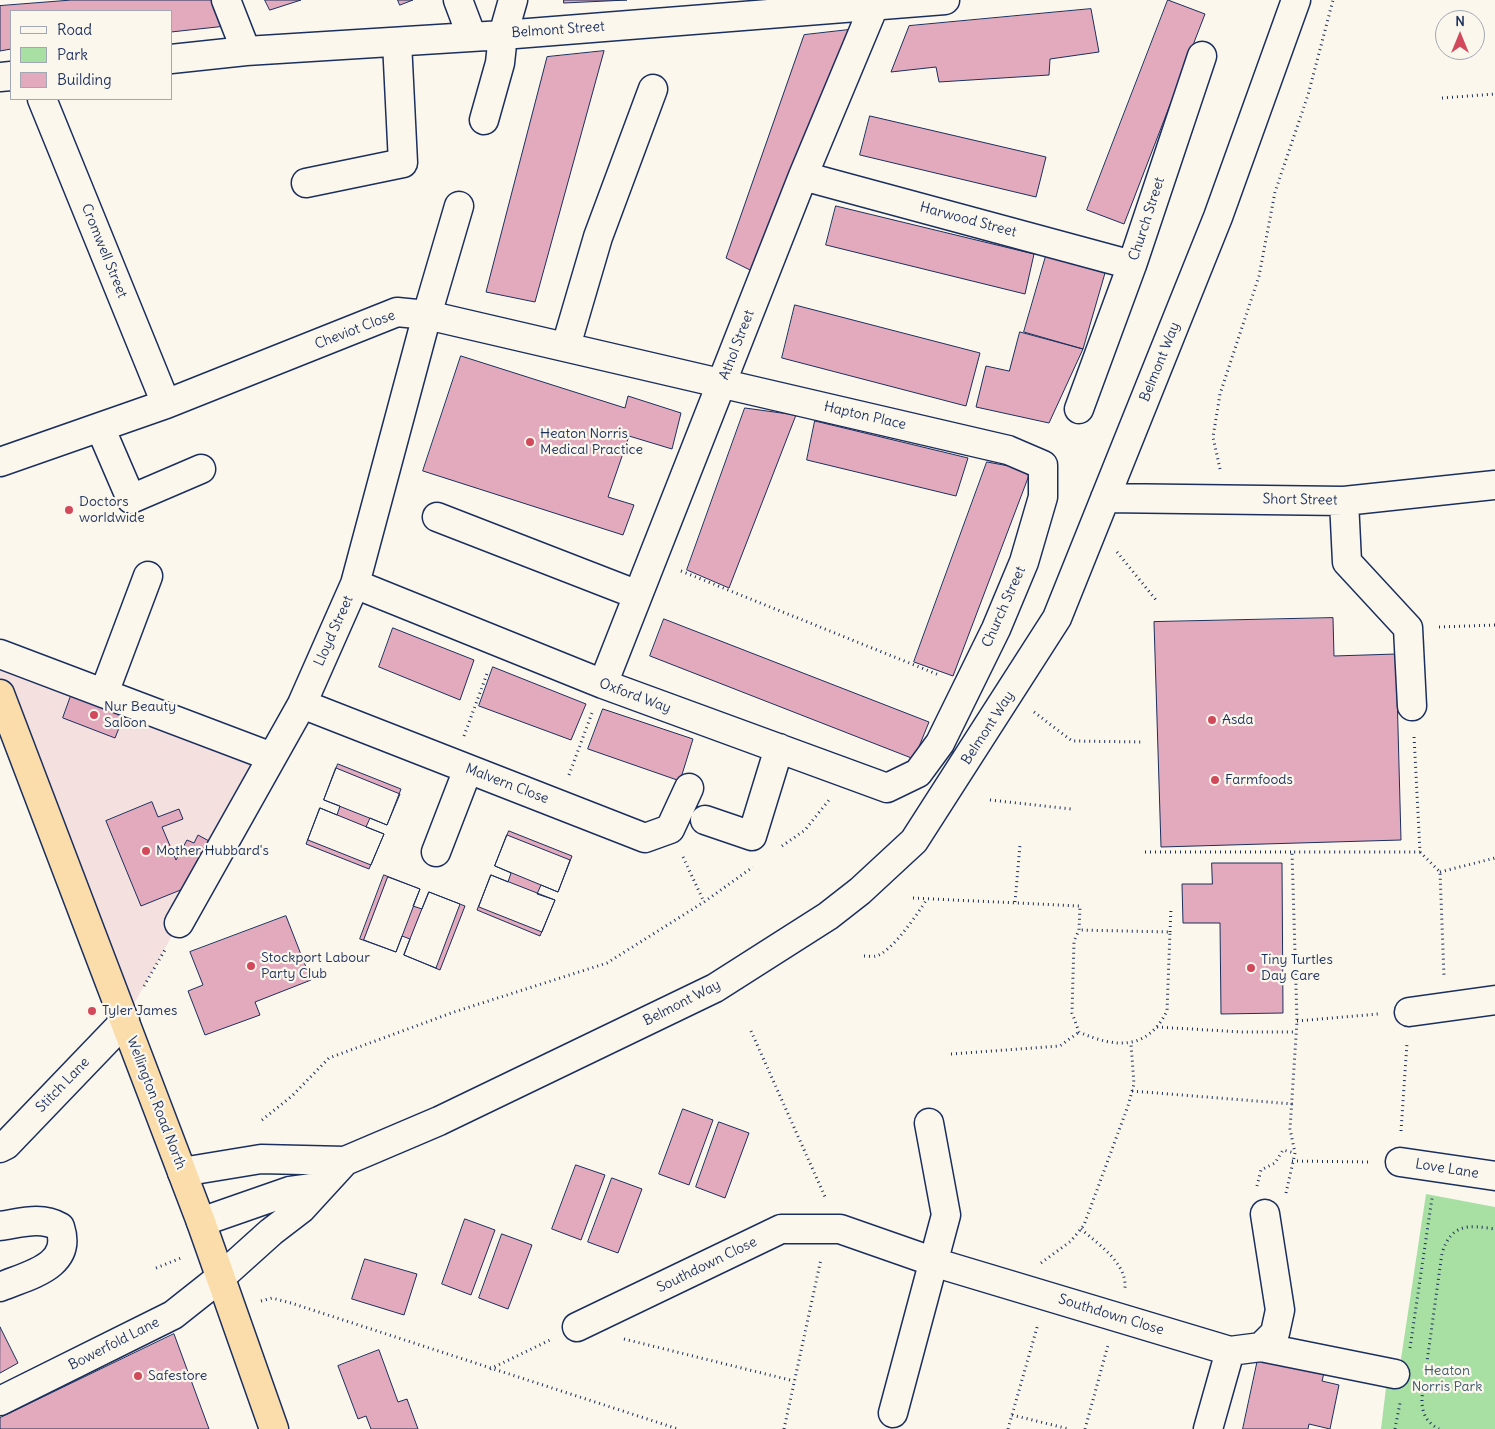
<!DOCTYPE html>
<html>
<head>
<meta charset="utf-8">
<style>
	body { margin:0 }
	#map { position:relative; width:1495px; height:1429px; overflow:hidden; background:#fbf7ec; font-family:Delius,sans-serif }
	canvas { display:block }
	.legend { position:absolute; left:10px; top:10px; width:162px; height:90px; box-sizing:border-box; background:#fbf7ec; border:1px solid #a1a7b3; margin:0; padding:6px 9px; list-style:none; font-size:15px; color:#1b2f5e }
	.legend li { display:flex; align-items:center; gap:10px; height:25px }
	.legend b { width:25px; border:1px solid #a1a7b3 }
	.north { position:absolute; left:1435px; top:10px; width:50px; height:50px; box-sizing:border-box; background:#fbf7ec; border:1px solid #a1a7b3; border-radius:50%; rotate:0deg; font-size:14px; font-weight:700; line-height:20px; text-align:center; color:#1b2f5e }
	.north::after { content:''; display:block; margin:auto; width:18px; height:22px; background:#d1495b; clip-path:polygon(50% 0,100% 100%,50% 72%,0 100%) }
</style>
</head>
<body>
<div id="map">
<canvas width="1495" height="1429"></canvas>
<ul class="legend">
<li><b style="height:6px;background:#fbf7ec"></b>Road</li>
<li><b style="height:14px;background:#a8dfa3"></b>Park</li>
<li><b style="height:14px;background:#e2aabc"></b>Building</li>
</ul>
<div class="north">N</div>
</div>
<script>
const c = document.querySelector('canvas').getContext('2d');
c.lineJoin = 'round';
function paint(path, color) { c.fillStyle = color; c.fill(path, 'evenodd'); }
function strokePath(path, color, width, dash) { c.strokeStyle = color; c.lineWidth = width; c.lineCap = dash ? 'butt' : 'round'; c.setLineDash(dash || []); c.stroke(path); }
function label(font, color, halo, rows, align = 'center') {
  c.font = font + ' Delius,sans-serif'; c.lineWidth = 4.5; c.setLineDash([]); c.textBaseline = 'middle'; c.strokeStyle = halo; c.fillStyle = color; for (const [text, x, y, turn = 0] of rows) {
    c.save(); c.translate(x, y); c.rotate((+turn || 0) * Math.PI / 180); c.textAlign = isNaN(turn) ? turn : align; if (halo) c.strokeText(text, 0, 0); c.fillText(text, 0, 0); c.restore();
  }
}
paint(new Path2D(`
	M0,655L271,758L125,1020L0,694Z`), '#f4e0de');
paint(new Path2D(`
	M1426,1194L1495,1207V1429H1381L1386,1388L1397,1385Z`), '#a8dfa3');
const building = new Path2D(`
	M72,0H215L226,26L171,32V11H11V49L0,51V6Z
	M265,0H301L270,10Z
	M398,0H413L400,5Z
	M564,0H627L564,3Z
	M1168,0L1205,14L1124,224L1087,210Z
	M1091,9L1099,52L1050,59L1049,75L939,82L936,67L891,72L909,26Z
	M848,30L756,273L726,258L804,35Z
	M604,51L535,302L486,292L547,57Z
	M870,116L1046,157L1036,197L860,155Z
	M836,206L1034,254L1025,294L826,245Z
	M1046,256L1105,273L1083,349L1024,332Z
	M795,305L980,353L966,406L782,358Z
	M1020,332L1083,349L1049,423L976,407L986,366L1009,371Z
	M461,356L625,408L628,396L681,413L672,449L629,436L608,497L634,505L623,535L423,471Z
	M745,408L796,415L729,588L687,570Z
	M815,421L968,458L956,496L807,460Z
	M987,462L1031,470L953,676L914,662Z
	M1333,618L1334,656L1396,654L1401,840L1161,847L1154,622Z
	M664,619L929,722L914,759L650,656Z
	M393,628L474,660L460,700L379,667Z
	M493,667L586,704L571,740L479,706Z
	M72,693L125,713L115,738L63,718Z
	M603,709L693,739L680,781L588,749Z
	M338,764L401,789L387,825L370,818L366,827L384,834L369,869L306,844L320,808L337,815L340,806L324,800Z
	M336,768L400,794L387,825L324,800Z
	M152,802L158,817L179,809L183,819L162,827L176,860L187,840L194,843L198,835L209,841L183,889L141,906L106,821Z
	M320,808L384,834L371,865L308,840Z
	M509,831L572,856L558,892L541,885L537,894L555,900L540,936L477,910L491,875L508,882L511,873L495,866Z
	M507,835L570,860L558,892L495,866Z
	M1212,863H1282L1283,1013L1221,1014L1220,923H1183L1182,884H1212Z
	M384,875L420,889L413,906L422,909L429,892L465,906L440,970L404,955L410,939L402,936L396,952L360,939Z
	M491,875L555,900L542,932L479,907Z
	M388,877L420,889L396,952L364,940Z
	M429,892L460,904L436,968L404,955Z
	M286,916L311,980L255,1002L260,1015L205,1035L188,991L203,985L190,952Z
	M683,1109L713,1120L689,1185L659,1174Z
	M719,1122L749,1133L725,1198L696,1187Z
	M576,1165L605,1175L581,1240L552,1229Z
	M612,1178L642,1189L618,1253L588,1242Z
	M465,1219L495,1230L471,1295L442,1284Z
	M502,1234L532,1245L508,1309L479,1298Z
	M365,1259L417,1274L404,1315L352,1299Z
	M0,1327L18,1363L0,1373Z
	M174,1334L209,1429H0V1418Z
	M379,1350L398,1402L407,1399L418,1429H371L366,1416L358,1419L338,1366Z
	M1258,1359L1324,1373L1322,1381L1339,1385L1330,1429L1309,1424L1308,1429H1243Z`);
paint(building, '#e2aabc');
strokePath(building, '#1b2f5e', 1);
const minor = new Path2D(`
	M226,0L246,51
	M458,0L472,37
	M171,59L246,51L503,35L945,0
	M0,77L11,76
	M42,99L166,404
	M484,120L500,63L503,35L513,0
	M803,176L1132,265
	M306,183L403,163L397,42
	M566,346L598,237L653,89
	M1079,409L1132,265L1202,56
	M100,427L131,499L201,469
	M0,462L166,404L397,312L427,315L1008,450L1043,465V497L1024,562L996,629L940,743L918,773L887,788L603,684L355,584
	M1105,498L1344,501L1495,485
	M1344,501L1347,562L1408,628L1412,706
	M437,517L638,595
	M0,654L272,757
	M603,684L803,176L874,6
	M104,693L148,576
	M302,704L645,838L670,829L689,788
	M705,820L752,836L779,748
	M436,852L468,769
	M179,923L302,704L355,584L427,315L459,206
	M1409,1012L1495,1000
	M0,1148L6,1145L125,1021
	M1400,1162L1495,1176
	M182,1172L261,1159L345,1161
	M201,1222L290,1191L320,1187
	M0,1226C21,1223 41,1216 60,1227C73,1267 28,1275 0,1287
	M577,1327L781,1229H840L943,1265L1230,1351L1261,1347L1275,1333L1280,1310L1265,1214
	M1261,1347L1395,1374
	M0,1401L173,1315L221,1277L271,1232L301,1209L345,1161L439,1121L715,988L828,916L860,891L914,841L1057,618L1218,217L1296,0
	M893,1413L946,1215L929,1123
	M1208,1429L1230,1351`);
const highway = new Path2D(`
	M0,694L201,1222L274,1429`);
strokePath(minor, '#1b2f5e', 31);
strokePath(highway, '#1b2f5e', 31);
strokePath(new Path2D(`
	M1442,98L1495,94
	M1220,469L1213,437L1220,394L1259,276L1275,192L1308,95L1333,0
	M1117,552L1156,600
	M681,571L939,675
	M1439,627L1495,625
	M1034,712L1072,741L1144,742
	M464,736L488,671
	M569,775L592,713
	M990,800L1071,809
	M782,846L805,830L829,800
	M1145,852H1292
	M1420,852L1440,872L1444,976
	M683,857L704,902
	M1440,872L1495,858
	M913,898L1080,906L1079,930L1074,941L1072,1013L1079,1032C1115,1048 1147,1051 1167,1011L1170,932L1079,930
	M1015,902L1020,845
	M1170,932L1171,908
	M864,956C868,956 873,957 876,956C891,953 919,912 927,899
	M144,986L166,948
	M1297,1021L1378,1014
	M1157,1027L1242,1032H1296
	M751,1031L826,1199
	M951,1054L1060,1046L1079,1032
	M1132,1091L1293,1104
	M262,1120L292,1096L329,1058L454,1012L607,963L704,902L753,867
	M1401,1131L1407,1043
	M1292,1161L1369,1162
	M1257,1186L1261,1170L1275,1163L1283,1150L1295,1153
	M1286,1193L1295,1153L1290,1129L1297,1021L1292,852H1420L1414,736
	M1081,1229C1098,1244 1127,1263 1125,1288
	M1041,1263L1071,1241L1084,1225L1128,1106L1134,1084L1131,1044
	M156,1268L181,1258
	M261,1301L272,1298L291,1303L678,1429
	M624,1339L794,1381
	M1410,1348L1432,1198
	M490,1369L550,1340
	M1426,1369L1442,1253C1452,1223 1468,1225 1495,1229
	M1423,1390C1420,1407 1423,1421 1439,1429
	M1012,1415L1069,1429
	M784,1429L821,1259
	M1008,1429L1038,1324
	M1085,1429L1108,1345
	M1395,1429L1400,1403`), '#1b2f5e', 3, [1, 4]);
strokePath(minor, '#fbf7ec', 28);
strokePath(highway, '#fbddab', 28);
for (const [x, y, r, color] of [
	[530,442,5,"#d1495b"],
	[69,510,5,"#d1495b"],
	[94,715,5,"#d1495b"],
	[1212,720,5,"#d1495b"],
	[1215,780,5,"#d1495b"],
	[146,851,5,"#d1495b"],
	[251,966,5,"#d1495b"],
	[1251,968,5,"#d1495b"],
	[92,1011,5,"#d1495b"],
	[138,1376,5,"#d1495b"]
]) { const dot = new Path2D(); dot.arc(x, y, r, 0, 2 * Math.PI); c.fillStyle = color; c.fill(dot); strokePath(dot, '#fbf7ec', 2); }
label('14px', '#1b2f5e', '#fbf7ec', [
	["Belmont Street",558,30,-4],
	["Church Street",1147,219,-72],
	["Harwood Street",968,220,15],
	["Cromwell Street",104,251,68],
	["Cheviot Close",355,330,-21],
	["Athol Street",737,345,-69],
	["Belmont Way",1160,362,-68],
	["Hapton Place",865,416,13],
	["Short Street",1300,500,1],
	["Church Street",1004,607,-66],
	["Lloyd Street",334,631,-66],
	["Oxford Way",635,696,20],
	["Belmont Way",988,728,-57],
	["Malvern Close",507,784,21],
	["Belmont Way",682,1003,-27],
	["Stitch Lane",63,1085,-46],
	["Wellington Road North",156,1103,69],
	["Love Lane",1447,1169,9],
	["Southdown Close",707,1265,-26],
	["Southdown Close",1111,1315,17],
	["Bowerfold Lane",114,1344,-27]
]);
label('14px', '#1b2f5e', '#fbf7ec', [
	["Heaton Norris",540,434],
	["Medical Practice",540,450],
	["Doctors",79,502],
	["worldwide",79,518],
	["Nur Beauty",104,707],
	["Saloon",104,723],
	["Asda",1222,720],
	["Farmfoods",1225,780],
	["Mother Hubbard's",156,851],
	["Stockport Labour",261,958],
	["Party Club",261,974],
	["Tiny Turtles",1261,960],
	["Day Care",1261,976],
	["Tyler James",102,1011],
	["Safestore",148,1376]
], 'left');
label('14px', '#3e5b6f', '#fbf7ec', [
	["Heaton",1447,1371],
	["Norris Park",1447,1387]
]);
</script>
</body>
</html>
